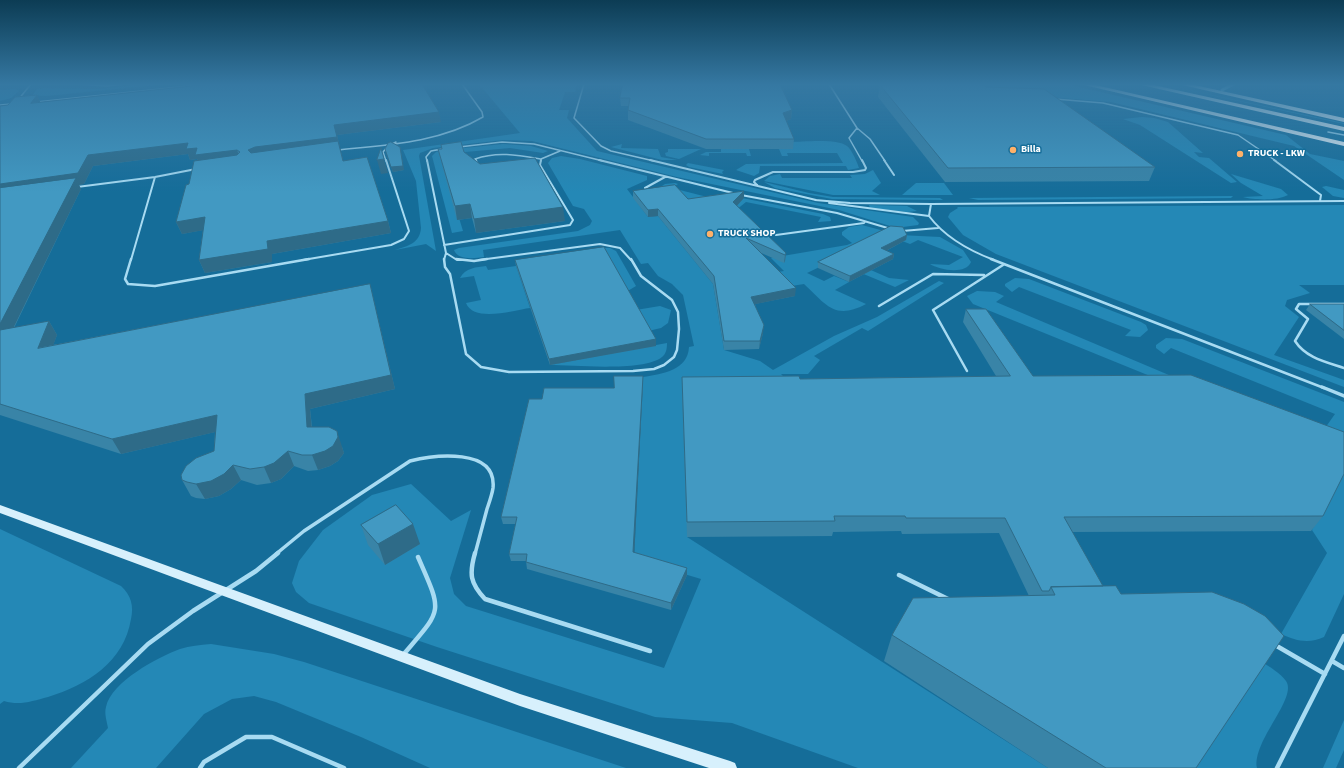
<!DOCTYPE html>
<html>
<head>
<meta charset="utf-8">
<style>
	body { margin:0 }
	canvas { display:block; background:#156d99 }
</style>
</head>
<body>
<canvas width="1344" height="768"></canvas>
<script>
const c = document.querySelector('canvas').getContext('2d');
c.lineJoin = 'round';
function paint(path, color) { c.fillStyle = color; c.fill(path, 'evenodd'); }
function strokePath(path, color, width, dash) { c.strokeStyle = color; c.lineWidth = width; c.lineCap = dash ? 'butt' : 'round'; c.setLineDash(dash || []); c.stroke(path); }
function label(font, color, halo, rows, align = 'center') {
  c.font = font + ' "Source Sans 3",sans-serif'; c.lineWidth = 3; c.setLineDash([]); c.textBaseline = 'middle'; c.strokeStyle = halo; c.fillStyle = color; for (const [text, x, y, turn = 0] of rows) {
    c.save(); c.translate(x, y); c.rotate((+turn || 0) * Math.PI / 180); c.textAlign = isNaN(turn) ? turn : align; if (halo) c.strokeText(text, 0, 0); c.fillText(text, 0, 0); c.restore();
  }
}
paint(new Path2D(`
	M145,84H165L46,96L33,95L37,89L45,88L99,89Z
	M479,84H577L575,92H565L559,110H569L567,118L597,151L818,203L906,216L913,217L919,223L918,225L903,227L890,226L839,210L677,177L532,141L503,140L433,148L420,153L419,156L436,251L426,244L395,250C408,246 420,243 421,228L416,181L403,150L520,133Z
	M890,84H1066L1286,135L1310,154L1344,161V180L1294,146L1111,102Z
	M1160,84L1344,123V124Z
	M15,89L19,91L11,98L0,101V90Z
	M1142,117L1154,118L1168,122L1203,153L1194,152L1199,157L1209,158L1237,182L1231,183L1140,125L1123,119Z
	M790,142C803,142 837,138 847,146C852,150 857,162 859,168L848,170L846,166H760L759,173L754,176L736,170L746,164L843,163L837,153H787L788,156H782L779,149H792Z
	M503,144L531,146L548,151L543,153L510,148L465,152L448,182L463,231L452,233L432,156L436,152L445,150Z
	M622,144L621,148L658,149L661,157L677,160H662L611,147Z
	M668,149H701L679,159L666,156L665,153L668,152Z
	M721,149H749L751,156H747L746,153H709V156L700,155L706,152H721Z
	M561,156L580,159L647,176V180L627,189L648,217L658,216L713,284L724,350L760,361L773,370L834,336L877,317L939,281L944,283L868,331L862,328L814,356L820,360L808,374H781L797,390L687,537L1048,768H858L732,723L655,717L437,647L309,603L296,592L292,583L299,561L323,530L372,495L411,484L451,521L471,510L450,578L454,594L466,606L664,668L701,579L634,559L643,377C663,374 688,370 689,347L694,346L683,295L672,284L658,276L648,263L641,264L620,230L483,250L484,257C476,258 458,261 454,250L459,248L578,231L590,225L592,221L584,209L573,206L548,163L552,158Z
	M688,163L724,170L722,172L723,174L689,167L686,165Z
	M873,170L881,183L872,191L880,195H902L916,183H944L953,195H833L764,181L770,176L780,174L782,178H852L850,175L865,174Z
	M1231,174L1281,189L1288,195C1277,201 1254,200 1243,197L1263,196L1241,183Z
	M764,182L809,193L833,197L940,198L943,200L832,199L775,188Z
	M675,183L678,184L672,188L715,199L732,196L823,214L830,217L831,221L818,222L821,217L746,202L736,210L706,209L659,188L665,184Z
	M1326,186L1344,190V198L1333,196L1322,187Z
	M1233,196L1231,198L978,200L969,198Z
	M869,205L907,206L917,211L907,212L870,208Z
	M1344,205V285H1299L1310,293L1287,300L1285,306L1299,317L1274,355L1344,380V387L996,254L963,235L948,217L950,213L958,208L957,207Z
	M862,225L899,235L940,237L963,250L971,262C966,275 939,270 930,264L949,265L963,257L918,240L910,244L884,234L841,257L889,278L909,280L895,287L832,261L807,273L824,281L834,276L849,282L835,290L866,304C834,321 826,304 804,284L785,287L772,273L784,271L771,258L847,245L852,243L842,235V232L849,227Z
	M601,248H610L616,251L636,286L626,292Z
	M486,266L488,270L516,266L530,308C514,310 474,323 466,303L481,300L474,276L460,278C465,268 477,267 486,266Z
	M1015,278L1029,279L1141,322L1146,325L1148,330L1140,337L1125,336L1131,330L1019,287L1012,292L1005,286V284Z
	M977,291L995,292L1004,296L996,302L1318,438L1335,414L1171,348L1164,354L1156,348V345L1166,338L1182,339L1339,400L1344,402V450L1182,389L973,304L967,296Z
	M660,306L671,310L668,323L661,328L648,331L636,310Z
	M667,343C667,349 666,354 662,357C643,372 574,365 550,365Z
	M1344,468V594L1324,637C1309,644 1296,641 1281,634L1327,553L1312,530Z
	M0,529L121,586C131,595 134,606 131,619C124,662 87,685 48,697C32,701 20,706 4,701L0,704Z
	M211,644L274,654L304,662L626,768H430L361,737L276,702L254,696L232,699L204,714L156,768H71L108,728C107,722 104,713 106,707C111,682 158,657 180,649C190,646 200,645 211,644Z
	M1262,662C1270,667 1280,673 1286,681C1298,698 1252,741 1257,768H1191Z
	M1344,720V750L1336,768H1323Z`), '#2488b6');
strokePath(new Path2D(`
	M1222,90L1234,84`), '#9adaf5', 3);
strokePath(new Path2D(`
	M77,84L107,86L126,84
	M584,84L574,118L601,146L611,151L654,161
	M829,84L857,128L849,138L862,161
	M875,84L884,85
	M1055,99L1103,103L1238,135L1276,161
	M18,100L31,84
	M36,102L208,84
	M0,105L11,104
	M857,128L870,139L885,161
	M1328,132L1344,135
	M459,147L502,142L534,144L603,161
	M337,150C386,145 439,143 483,117L482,112L462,84
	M386,161L383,152L388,146L396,142
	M427,161L426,157L431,151L442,149
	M476,161L475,159C497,151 518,155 541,159
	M541,161V159L560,151`), '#a8dbf2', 1.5);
strokePath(new Path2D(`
	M427,160L446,253
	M476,160L477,164
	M599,160L741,195L837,213L891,229
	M650,160L816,200
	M884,160L894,175
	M1274,160L1321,195L1320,201
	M758,186L754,182L755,180L773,172H853L865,170L866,168L862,160
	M77,187L155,177L196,169
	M645,188L665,177
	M815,200L850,203L931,204L1344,201
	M829,203L929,216
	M931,204L929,216C944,236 970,251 994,260
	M902,231L938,228
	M776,235L864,223
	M444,245L570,225L573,220L540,165L541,160
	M446,253L457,260H462
	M131,260L155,177
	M303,260L391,245L404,239L409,231L386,160
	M444,260L446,253
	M479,260L600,244L620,248L631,260`), '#a8dbf2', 2);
strokePath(new Path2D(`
	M131,259L125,279L128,284L155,286L309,259
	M444,259L445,267L450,274L466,354L481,367L509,372L633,371L654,369L664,365L674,357L677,350L679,329L678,312L672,300L641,276L631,259
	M456,259L474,261L487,259
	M991,259L1324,388
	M1344,304H1299L1296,309L1308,319L1295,341C1306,358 1326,362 1344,368
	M879,306L933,274L984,275
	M967,371L933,310L1003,265`), '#a8dbf2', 2.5);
strokePath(new Path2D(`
	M1322,387L1344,396
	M276,554L304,531L410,461C434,455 497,447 493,488C492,495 489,503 487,509C483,524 479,539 475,554`), '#a8dbf2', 3.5);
strokePath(new Path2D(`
	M475,553C469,574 470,583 485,599L650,651
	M899,575L948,599
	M1275,645L1325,674
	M403,655C443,608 443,614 418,557
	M1332,661L1344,668
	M19,768L148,644L193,611L256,571L278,553
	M200,768L204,762L246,737H272L344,768
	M1277,768L1344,636`), '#a8dbf2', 4.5);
paint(new Path2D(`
	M0,505L520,694L730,761L735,763L737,768H709L520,706L0,513Z`), '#d7f0fc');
paint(new Path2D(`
	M1080,84H1091L1344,142V146Z
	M1137,84H1149L1344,127V131Z
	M1178,84H1190L1344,118V122Z`), '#fff');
paint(new Path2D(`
	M623,84L792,110L791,119L786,121L794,139L793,149H706L628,120V106H621L620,98Z
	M882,84H974L986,87L1155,167L1149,181L945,182L878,97L880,85H882Z
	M37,95L40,102L441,122L337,135L343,161L388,221L391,233L272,254V262L205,273L199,260L203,230L182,234L176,222L197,160V159L190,160L188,154L93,166L84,184L79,185L81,189L14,328L49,321L57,335L53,345L373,298L395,389L310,409L312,427L342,447L344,453L338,461L330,466L318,470L308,471L294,466L281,479L271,483L257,485L241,480L231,489L219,496L205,499L196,498L191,496L182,480L214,451L215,432L121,454L0,415V106L8,105Z
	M385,149L404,170L393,172Z
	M438,149L464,152L480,164L565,221L476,233L472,218L457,220L441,161Z
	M633,191L688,199L744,191V198L736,206L786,253L785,261L784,263L759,252L795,296L755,304L763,333L759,349L724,350L713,284L658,216L648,217L633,198Z
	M907,235L906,240L886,251L894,254L893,259L849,282L818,268V262Z
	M515,260L656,346L550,365L516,266Z
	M1310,304H1344V339L1306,310Z
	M966,309L1033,376L1323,516L1311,531L1072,532L1196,768H1048L884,661L892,635L1029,596L999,533L902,534L901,531L833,532L832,536L687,537L682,391V377L800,379L996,376L963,322Z
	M643,376V382L634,552L687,568V575L671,610L527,569L526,561H511L509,554L516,524H503L501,517L542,399L614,388Z
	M361,525L420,544L385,565L368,545Z`), '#3984a7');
paint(new Path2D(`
	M37,95L41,104L31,103Z
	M792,110L791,119L782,123L783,113Z
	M439,112L441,122L337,135L346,172L252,161L248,150L255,147L334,125Z
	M188,143L197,148L237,150L241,161L200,166L197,159L190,160L188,154L93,166L84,184L79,185L81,189L5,345L0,337V184L88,155Z
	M400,147L404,170L393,172L391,167Z
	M384,159L388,173L381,174L377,160Z
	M744,191V198L733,210V202Z
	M470,204L472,218L457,220L455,206Z
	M563,207L565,221L476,233L474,219Z
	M658,209V216L648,217V210Z
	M205,217L210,229L182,234L176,222Z
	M388,221L391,233L272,254V262L205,273L199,260L267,241Z
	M907,235L906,240L880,254L881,248Z
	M786,253L785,261L784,263L785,255Z
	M894,254L893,259L849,282L850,276Z
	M370,284L395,389L310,409L313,442L307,427L305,394Z
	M796,288L795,296L751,305V297Z
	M49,321L57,335L47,362L38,348Z
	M764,325L763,333L759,349L760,341Z
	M656,339V346L550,365L549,359Z
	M643,376V382L634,559L633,552Z
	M217,415L224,430L121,454L112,439Z
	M337,431L344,453L338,461L330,466L318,470L312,455Z
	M288,451L294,466L281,479L271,483L264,467Z
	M233,465L241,480L231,489L219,496L205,499L196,484Z
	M413,524L420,544L385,565L378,544Z
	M687,568V575L671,610V603Z`), '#2e6b88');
const building = new Path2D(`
	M210,84H422L439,112L334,125L337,137L255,147L248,150L251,153L338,141L343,161L367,157L388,221L267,241L268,249L199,260L205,217L176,222L186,185L189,184L194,161L237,155L240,152L237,150L195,155L197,148L186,149L188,143L88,155L78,173L0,184V106L8,105L15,97L37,95L31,103Z
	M623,84H780L792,110L783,113L794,139H706L628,110L630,98H620Z
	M889,84H974L983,85L986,87L1044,89L1155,167L948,168L880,85H890Z
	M391,142L400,147L403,166L391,167L385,149L388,143Z
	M461,142L464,152L480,164L535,158L563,207L474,219L470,204L455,206L438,149H442L441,145Z
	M381,148L384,159L377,160Z
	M76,178L0,324V188Z
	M675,185L688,199L744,191L733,202L786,253L785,255L746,238L796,288L751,297L764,325L760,341H724L714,276L658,209L648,210L633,191Z
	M891,226L903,227L907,235L881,248L894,254L850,276L818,262Z
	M604,247L656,339L549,359L515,260Z
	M370,284L391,375L305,394L307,427H329L337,431L338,437L333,446L325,451L312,455H302L288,451L274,463L264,467L250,469L233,465L224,474L211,481L196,484L187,482L182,480L181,475L186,466L196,458L214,451L217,415L112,439L0,404V330L49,321L38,348Z
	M1310,304H1344V330Z
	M966,309H986L1033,376L1191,375L1344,432V474L1323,516L1064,517L1103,586L1051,587L1049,591H1042L1005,518H906L905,516H834L835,521L687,522L682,377L799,376L800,379L1010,376Z
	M614,376H643L633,552L687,568L671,603L526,562L527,554H509L517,517H501L529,399H542L544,388H614Z
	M396,505L413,524L378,544L361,525Z
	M1116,586L1121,594L1212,592L1244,604L1265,616L1284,636L1196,768H1106L892,635L913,598L1055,595L1051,587Z`);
paint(building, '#4299c2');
strokePath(building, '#2e6b88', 1);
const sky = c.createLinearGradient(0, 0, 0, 192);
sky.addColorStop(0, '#0c3c54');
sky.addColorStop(0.44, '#3578a2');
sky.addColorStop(1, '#3578a200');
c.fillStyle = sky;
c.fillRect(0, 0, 1344, 192);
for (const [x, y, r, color] of [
	[1013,150,4,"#ffb169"],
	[1240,154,4,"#ffb169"],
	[710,234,4,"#ffb169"]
]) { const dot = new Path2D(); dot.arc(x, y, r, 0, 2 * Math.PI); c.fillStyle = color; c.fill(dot); strokePath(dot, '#156d99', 1.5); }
label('bold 10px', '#fff', '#156d99', [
	["Billa",1021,150],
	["TRUCK - LKW",1248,154],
	["TRUCK SHOP",718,234]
], 'left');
</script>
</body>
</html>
